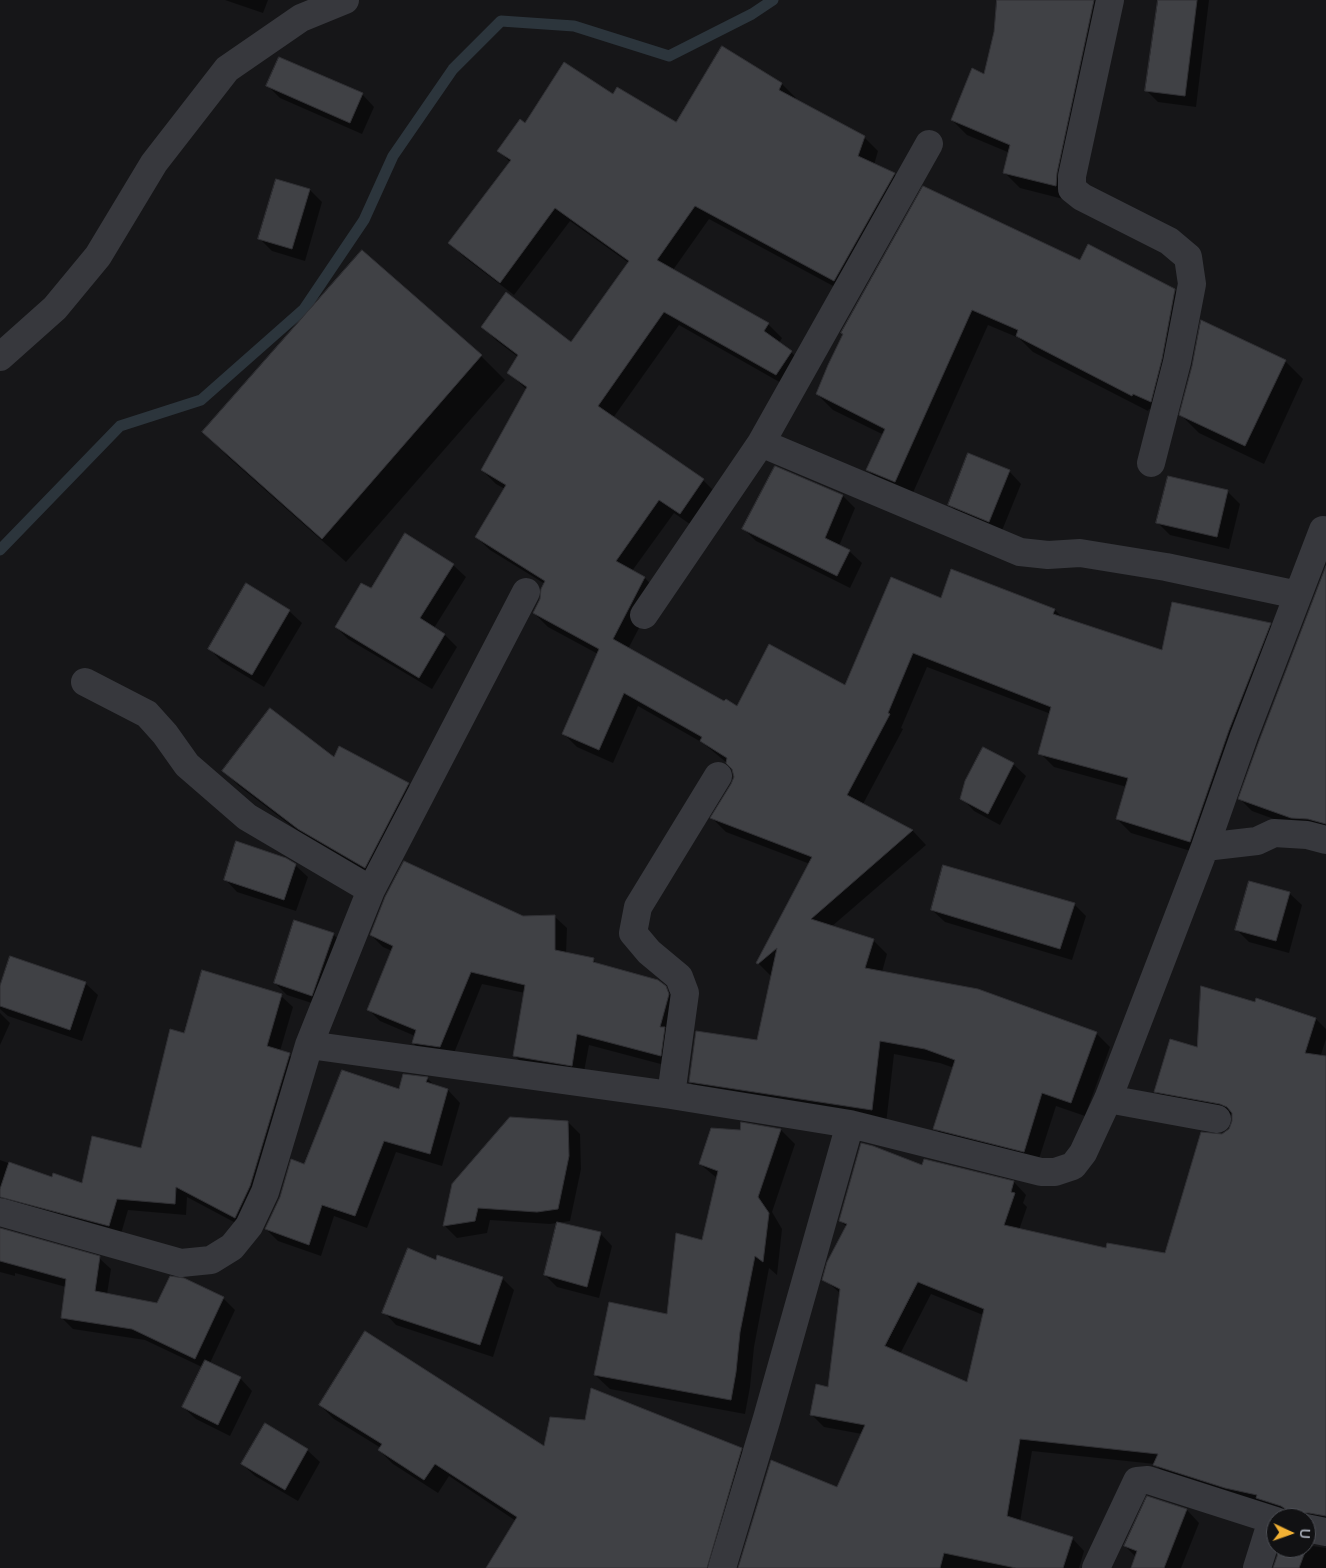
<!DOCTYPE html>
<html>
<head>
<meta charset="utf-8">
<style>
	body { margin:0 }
	#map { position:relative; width:1326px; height:1568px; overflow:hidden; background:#161618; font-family:Mulish,sans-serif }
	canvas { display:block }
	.north { position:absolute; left:1266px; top:1508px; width:50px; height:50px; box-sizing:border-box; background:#111113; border:1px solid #4d4f55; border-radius:50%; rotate:93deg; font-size:14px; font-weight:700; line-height:20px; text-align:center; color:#a8adb8 }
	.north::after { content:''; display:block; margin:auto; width:18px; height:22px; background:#f2b134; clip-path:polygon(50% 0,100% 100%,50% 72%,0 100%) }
</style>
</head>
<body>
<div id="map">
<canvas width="1326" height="1568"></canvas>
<div class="north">U</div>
</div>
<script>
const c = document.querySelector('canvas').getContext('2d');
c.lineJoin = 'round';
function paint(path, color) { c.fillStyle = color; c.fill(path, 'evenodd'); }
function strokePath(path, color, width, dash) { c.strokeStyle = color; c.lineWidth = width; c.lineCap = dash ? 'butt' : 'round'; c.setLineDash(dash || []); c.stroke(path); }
paint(new Path2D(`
	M225,0H268L263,13Z
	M998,0H1120L1071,201L1020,188L1005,173L1010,153L967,135L952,120L985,75L995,32Z
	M1160,0H1209L1196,107L1158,102L1146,90Z
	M782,84L796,98L795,100L864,137L878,151L874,165L894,174L908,188L848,294L709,219L673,270L768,324L782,338L779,343L791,352L805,366L790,388L679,325L613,418L703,480L717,494L694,527L674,513L632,571L645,578L658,592L628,649L725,703L737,708L846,687L941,599L952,571L1055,610L1064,619L1163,652L1270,624L1284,638L1204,855L1131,833L1117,819L1127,787L1054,767L1040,753L1051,714L927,667L901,728L903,729L863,804L913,831L926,845L831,927L873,940L887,954L882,972L1096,1033L1110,1047L1085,1116L1056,1106L1037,1165L948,1142L935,1128L954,1068L940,1063L894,1054L886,1124L704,1096L690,1082L758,1041L772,977L757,962L810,864L726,832L712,818L732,785L735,777L733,768L703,743L638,706L613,763L577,747L563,733L598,654L548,627L534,613L541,600L545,584L490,550L476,537L505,489L496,484L482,470L527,390L508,372L518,357L497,341L483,327L571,344L629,263L570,221L514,295L464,257L450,243L511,163L499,151L525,125L613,96L676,124Z
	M268,86L362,94L374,107L362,134L280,98Z
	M310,190L322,202L305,261L272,251L259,238Z
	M362,252L481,356L505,380L346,562L227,456L204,432Z
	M1080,262L1174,290L1190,306L1166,417L1149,409L1148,411L1033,352L1019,338L988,325L911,497L883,486L868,470L884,435L833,410L817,394L829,365Z
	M1285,361L1303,379L1264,464L1199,433L1181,415L1193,366Z
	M1009,471L1021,484L1001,533L961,517L949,504Z
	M1227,491L1240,504L1229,549L1170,535L1158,523Z
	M843,496L855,508L839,546L849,551L862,563L850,588L756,541L744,529Z
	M453,565L466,577L434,628L445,635L457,647L432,689L348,639L336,627L371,590Z
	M1326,595V832L1304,830L1252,811L1240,799Z
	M289,611L302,623L264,687L221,661L209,648Z
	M334,759L408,784L424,799L381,883L315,844L239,786L224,771Z
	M1013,764L1026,776L1000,825L974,811L962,798Z
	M295,865L308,877L296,911L237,892L225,879Z
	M1289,893L1302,905L1289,953L1249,942L1237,930Z
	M1074,904L1086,916L1072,960L945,922L932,910Z
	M522,917H555L567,928L566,954L593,960L599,965L665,987L677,1000L672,1067L589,1045L583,1077L526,1067L514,1055L525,993L482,984L452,1058L425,1055L413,1043L415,1036L380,1021L368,1009L392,951L383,947L371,935Z
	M333,934L346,947L324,1007L287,995L275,983Z
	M85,983L98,995L82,1041L8,1016L0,1009V990Z
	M281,996L293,1007L280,1051L289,1055L301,1066L247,1229L187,1197L186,1215L128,1210L120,1237L0,1213V1160L52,1179L83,1184L141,1149L184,1034Z
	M1257,1000L1316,1019L1326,1029V1039L1315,1073L1326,1074V1525L1306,1518H1292L1167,1477L1155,1464L1032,1451L1020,1522L1072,1538L1084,1551L1079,1568H751L837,1488L862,1434L824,1427L812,1415L829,1388L841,1294L824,1279L847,1227L840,1221L923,1167L1014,1182L1026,1195L1023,1203L1027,1207L1019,1230L1107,1250L1166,1254L1222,1135L1230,1130L1234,1122L1233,1116L1168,1104L1155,1091L1198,1049L1256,1003ZM931,1294L983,1315L967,1383L900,1354Z
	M0,1013L10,1023L0,1045Z
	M427,1078L435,1086L448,1090L460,1103L442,1166L396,1152L367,1228L334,1216L321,1256L278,1241L266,1229L281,1197L305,1166L400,1090Z
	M568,1122L580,1134L581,1169L570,1221L550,1224L490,1220L487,1233L457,1238L445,1226Z
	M742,1124L781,1130L795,1144L772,1212L782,1229L777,1275L769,1268L754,1347L750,1387L745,1414L610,1389L595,1375L668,1315L703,1242L718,1179L700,1164L741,1131Z
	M0,1229L99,1258L111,1269L107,1294L158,1305L223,1298L235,1310L210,1363L240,1378L252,1391L230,1436L196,1419L183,1407L202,1367L145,1340L73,1329L62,1318L66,1287L15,1273V1276L0,1272Z
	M600,1233L612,1246L599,1298L557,1287L545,1275Z
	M437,1261L502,1278L514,1290L493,1357L396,1325L384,1312Z
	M320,1405L545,1448L741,1449L755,1463L723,1568H488L516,1521L449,1476L438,1493L393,1464L379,1450L381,1448L334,1419Z
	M307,1450L320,1462L298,1501L255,1476L242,1464Z
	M1187,1510L1199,1523L1181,1568H1132L1136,1557L1125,1546Z
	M1306,1545L1326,1548V1568H1275L1281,1548H1306Z`), '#0007');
strokePath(new Path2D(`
	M0,550L120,426L201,400L304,309L364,220L393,156L453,69L501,21L574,26L669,56L752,14L773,0`), '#2c353c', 11);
const building = new Path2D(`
	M997,0H1094L1057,173L1056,186L1003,173L1010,145L951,120L972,68L984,74L994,32Z
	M1158,0H1197L1185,96L1145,91Z
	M722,46L782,83L779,90L865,136L858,156L895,173L834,281L695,206L657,260L769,323L764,331L792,351L776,375L664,312L598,406L704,479L680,514L659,500L616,561L645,577L613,639L724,701L726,699L737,706L769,644L845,685L891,577L941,598L951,569L1055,609L1053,614L1162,650L1172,602L1271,623L1229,730L1190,842L1116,819L1128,778L1038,754L1051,707L913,653L888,713L890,714L847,795L913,830L811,919L874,939L865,968L978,989L1097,1032L1071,1103L1042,1093L1024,1152L933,1129L955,1060L925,1049L880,1041L872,1110L689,1082L696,1031L757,1040L777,948L758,964L756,963L812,857L710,818L731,784L734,777L732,769L726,763L727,758L700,741L702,737L624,693L599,750L562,734L599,649L533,613L540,599L541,589L545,581L475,537L506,485L481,470L527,387L507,373L518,355L481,327L506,292L571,342L629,261L555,208L500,283L448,243L511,160L497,151L520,119L525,123L564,62L613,94L617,87L676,122Z
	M279,57L363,93L350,123L266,86Z
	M276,179L310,189L292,249L258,239Z
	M923,186L1080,260L1088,244L1175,289L1162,359L1151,402L1133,394L1132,396L1016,336L1018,330L972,310L895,482L866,470L885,429L816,394L828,365L843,334L841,333Z
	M362,250L482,355L322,539L202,432Z
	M1201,320L1286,360L1245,446L1179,415L1192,366Z
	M968,453L1010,470L989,522L948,505Z
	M775,466L843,495L825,538L850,550L837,576L742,529Z
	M1168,476L1228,490L1217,537L1156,523Z
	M405,533L454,564L420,618L445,634L419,678L335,627L361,583L371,588Z
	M1326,566V824L1308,819L1291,818L1238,799L1259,741Z
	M246,583L290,610L252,675L208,649Z
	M270,708L334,757L339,746L409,783L365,868L298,829L222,771Z
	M983,747L1014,763L988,814L960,799L965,781Z
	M236,841L286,858L296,864L284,900L224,880Z
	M404,861L523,916L555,915V950L594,958L593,962L658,980L666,986L669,994L660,1027H665L661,1056L577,1034L572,1066L513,1056L525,985L471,972L440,1047L412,1043L416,1030L367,1010L393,946L370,935L385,897Z
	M943,865L1075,903L1060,949L931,910Z
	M1249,881L1290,892L1276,941L1235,930Z
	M294,920L334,933L312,996L274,983Z
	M10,956L86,982L70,1030L0,1006V986Z
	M202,970L282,994L267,1046L290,1053L250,1186L235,1218L176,1187L175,1204L117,1199L109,1226L0,1197V1189L9,1162L52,1177L53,1173L82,1183L92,1136L141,1148L170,1029L184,1033Z
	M1201,986L1255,1002L1256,998L1316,1018L1305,1053L1326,1056V1516L1309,1513H1301L1291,1518L1287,1510L1281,1506L1256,1498L1257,1495L1225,1488L1153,1465L1158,1454L1020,1439L1007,1516L1073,1537L1063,1568H1016L944,1553L940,1568H738L771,1460L837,1487L865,1425L810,1415L816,1384L828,1387L840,1289L822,1280L827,1262L847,1224L839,1221L861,1143L873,1146L922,1165L924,1159L1014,1181L1011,1192L1015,1193L1004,1225L1106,1248L1107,1243L1165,1253L1201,1132L1222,1134L1229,1129L1232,1121V1113L1227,1107L1220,1104L1154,1092L1170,1039L1197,1047ZM918,1282L984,1309L967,1382L885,1346Z
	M342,1070L399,1089L403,1074L428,1077L426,1082L448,1089L430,1154L384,1141L355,1216L322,1205L309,1245L265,1229L280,1197L291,1159L304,1164Z
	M510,1117L568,1121L569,1156L558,1209L537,1212L478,1208L475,1221L443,1226L452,1184Z
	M741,1122L781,1129L758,1197L769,1213L763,1262L755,1256L740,1332L736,1372L731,1400L594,1375L609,1302L667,1314L676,1233L702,1240L718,1171L699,1164L711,1128L740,1130Z
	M557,1222L601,1232L587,1287L544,1275Z
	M0,1228L100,1256L95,1291L157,1303L170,1276L184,1278L224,1297L195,1359L132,1329L61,1318L66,1279L0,1261Z
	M408,1248L436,1260L437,1255L503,1277L480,1345L382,1313Z
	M365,1331L544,1446L550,1417L585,1420L591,1388L742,1448L707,1568H486L517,1517L435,1464L424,1480L378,1450L382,1444L319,1405Z
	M205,1360L241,1377L218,1425L182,1407Z
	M265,1423L308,1449L285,1490L241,1464Z
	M1147,1496L1187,1509L1164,1568H1131L1137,1551L1124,1546Z
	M1306,1544H1308L1299,1568H1273L1280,1548H1306Z`);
paint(building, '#404145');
strokePath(building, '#303034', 1);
strokePath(new Path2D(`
	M1110,0L1072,176V189L1082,197L1169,241L1188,257L1192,284L1177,362L1151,463
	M929,144L761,443L1020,552L1048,555L1080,553L1166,567L1298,595
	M0,357L55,308L98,256L154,163L227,69L301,18L345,0
	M644,615L761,443
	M85,682L147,714L165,734L187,765L247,817L371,890
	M718,776L638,907L633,933L649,952L679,977L685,993L671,1095L850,1124L1041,1172H1055L1073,1166L1083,1153L1108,1099L1205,847L1257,841L1274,833L1307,835L1326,840
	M1205,847L1244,736L1323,530
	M309,1045L671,1095
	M1108,1099L1217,1119
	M0,1212L181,1263L211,1260L232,1247L249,1226L265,1192L309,1045L371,890L526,592
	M1306,1528L1326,1532
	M722,1568L767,1418L850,1124
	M1096,1568L1137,1481L1148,1480L1276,1521
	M1257,1568L1272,1520`), '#37383d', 28);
</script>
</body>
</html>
